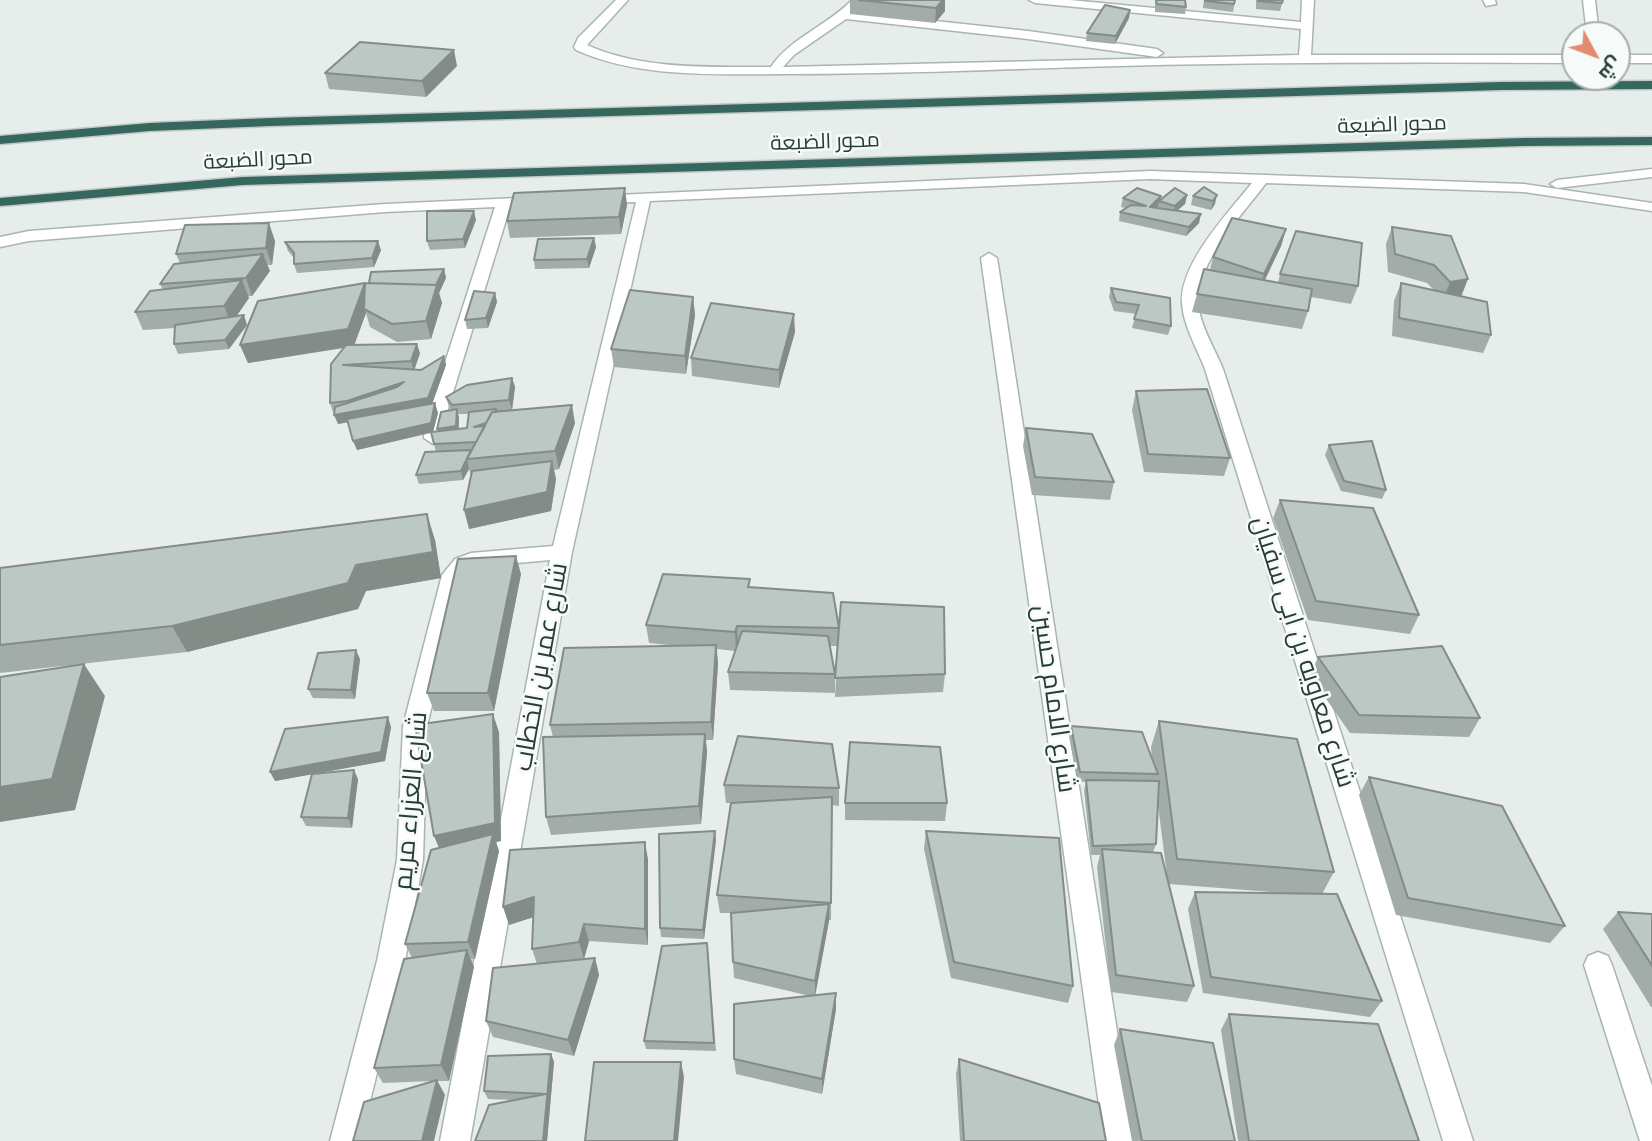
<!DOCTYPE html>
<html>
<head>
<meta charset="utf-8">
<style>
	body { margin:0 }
	#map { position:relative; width:1652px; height:1141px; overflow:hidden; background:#e6edea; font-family:Cabin,Cairo,sans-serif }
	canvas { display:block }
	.north { position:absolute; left:1561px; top:21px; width:70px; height:70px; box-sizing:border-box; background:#f6faf8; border:2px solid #a3afab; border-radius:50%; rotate:131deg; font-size:19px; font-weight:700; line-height:28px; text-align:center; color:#273e37 }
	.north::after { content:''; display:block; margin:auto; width:24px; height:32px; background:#e28b6f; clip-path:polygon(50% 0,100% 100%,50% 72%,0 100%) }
</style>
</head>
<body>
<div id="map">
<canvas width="1652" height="1141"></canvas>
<div class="north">ش</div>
</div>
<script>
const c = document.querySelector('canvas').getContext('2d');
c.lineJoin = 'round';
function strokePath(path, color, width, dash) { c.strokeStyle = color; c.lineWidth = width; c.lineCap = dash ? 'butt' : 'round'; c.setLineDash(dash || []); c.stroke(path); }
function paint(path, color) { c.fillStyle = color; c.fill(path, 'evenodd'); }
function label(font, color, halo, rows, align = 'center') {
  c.font = font + ' Cabin,Cairo,sans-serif'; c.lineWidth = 5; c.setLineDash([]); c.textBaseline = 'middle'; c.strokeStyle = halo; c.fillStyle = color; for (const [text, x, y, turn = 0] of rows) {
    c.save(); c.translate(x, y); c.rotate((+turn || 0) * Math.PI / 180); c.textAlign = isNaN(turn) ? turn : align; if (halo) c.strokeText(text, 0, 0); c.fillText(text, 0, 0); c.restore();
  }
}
const minor = new Path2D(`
	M616,0H628L587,45C642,70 711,67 771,67C789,39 828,25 852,0H864L852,12L1028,31L1157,49L1163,53L1157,57L1028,39L846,19L794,55L783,67L1299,55L1301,29L1035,3L1029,0H1070L1301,22L1302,0H1314L1311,55H1575V63C1410,62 1246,62 1082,67C984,70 887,74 790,74C720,74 640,79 576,50L574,47L578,38Z
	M1483,0H1495L1496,4L1486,6Z
	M1583,0H1595L1599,35H1587Z
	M1617,55H1652V63H1617Z
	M1652,169V177L1557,188L1550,184L1557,180Z
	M1150,171L1524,184L1652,203V211L1524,192L1266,183C1243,214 1196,263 1198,303C1200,326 1215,349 1223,369L1473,1141H1443L1205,369C1197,348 1183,325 1182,303C1180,263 1228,213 1252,183L1150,179L650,201L572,552L470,1141H440L550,560L474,567L463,577L427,726L423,860L405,961L360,1141H330L377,961L397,860L403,726L442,575L455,559L471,553L553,546L636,202L599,203L592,199L594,196Z
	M539,197L546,201L544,204L510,207L443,425L442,438L433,444L424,438L425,425L495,207L385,212L29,241L0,247V237L29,231L385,204Z
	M989,253L997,258L1134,1141H1104L981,258Z
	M1598,952L1608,956L1612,965L1652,1086V1141H1640L1637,1132L1584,965L1588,956Z`);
const motorway = new Path2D(`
	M1652,81V89L1501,90L270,126L150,131L0,144V136L150,123L270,118L1501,82Z
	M1652,137V145L1524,146L243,185L0,206V198L243,177L1524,138Z`);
strokePath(minor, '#a9b5b1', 3);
strokePath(motorway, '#c3c9c7', 3);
paint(minor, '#fff');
paint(motorway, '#36675d');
paint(new Path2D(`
	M850,0H945V11L935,23L850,14Z
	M1155,0H1185L1186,7L1185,14L1155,12Z
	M1204,0H1235L1233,12L1203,8Z
	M1256,0H1283L1280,11L1256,9Z
	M1130,10L1129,18L1115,44L1086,41L1087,33Z
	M457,66L426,97L329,89L325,73Z
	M1204,187L1215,204L1211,210L1191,205L1193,196Z
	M1187,195L1185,204L1177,211L1199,223L1186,236L1119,221L1120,212L1125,208L1121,207L1123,198L1161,196L1160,200Z
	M627,205L621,234L510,238L507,221Z
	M476,220L465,248L430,250L427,241Z
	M1392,227L1451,236L1461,296L1491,335L1483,353L1392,336L1394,301L1401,283L1434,290L1427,283L1388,272L1386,244Z
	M1286,229L1281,246L1265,280L1278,283L1280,274L1358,286L1351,304L1311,297L1308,311L1302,329L1192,312L1197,294L1210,270L1213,257Z
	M594,238L596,247L589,268L535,269L534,260Z
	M275,241L272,265H267L270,271L252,296H248L249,298L236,317L247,325L229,349L178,354L174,344L175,328L143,330L135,312L163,290L160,284L180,263L176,254Z
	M285,242L381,250L374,267L297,273L294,264V258L288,251Z
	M444,269L446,278L439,293L442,303L431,339L397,342L370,327L366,313L354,345L420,353L414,369L421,370L444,356L446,365L432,404L438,413L433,432H438L451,410L449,407L446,397L512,378L515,387L512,410L497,412L575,423L559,469L554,470L556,479L551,511L469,529L471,476L469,469L463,480L419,484L416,475L436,452L431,433L357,450L348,422L338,424L335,412H333L330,403L344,348L248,363L240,345L369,283ZM458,414H469L467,428L459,429V418Z
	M1111,288L1171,326L1168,335L1132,328L1136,314L1114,311L1109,297Z
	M495,293L497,302L488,328L467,329L465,320Z
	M693,297L695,315L686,374L614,367L611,349Z
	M795,332L779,388L692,376L691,358Z
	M1136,391L1230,458L1224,476L1144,472L1132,410Z
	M1026,428L1114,482L1110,500L1032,495L1023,446Z
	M1329,445L1386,490L1382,499L1341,491L1325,455Z
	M1280,500L1419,615L1410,634L1308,620L1273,518Z
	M435,540L441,578L366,591L358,609L187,652L0,673V568Z
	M521,574L494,711H434L427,693Z
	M751,587L945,674L943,692L835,697L838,646H830L835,674V693L730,690L728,672L735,651L717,649L718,664L713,740H706L707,752L701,824L551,835L546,817L553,737L550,725L677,646L649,643L646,625Z
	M1318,657L1480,718L1469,737L1350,733L1310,676Z
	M360,659L355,699L313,698L308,689Z
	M1159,721L1334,872L1322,894L1382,1001L1370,1017L1203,993L1188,909L1195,892L1284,893L1169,884L1194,986L1187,1002L1111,992L1097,867L1100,855H1091L1084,790L1086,782L1077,781L1069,736L1071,726L1152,758L1151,747ZM1158,805L1167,876L1153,852L1156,844Z
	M391,727L385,761L313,774L358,779L352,828L306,826L301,817L312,774L275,781Z
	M499,732L501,841L496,842L499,851L475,959H471L474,967L449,1081H437L445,1095L432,1081L383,1083L374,1068L412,958L405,944L439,848Z
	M1369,777L1565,926L1550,943L1396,915L1359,795Z
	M724,785L839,788V806L832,805L831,920H829L815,995L836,1009L822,1094L736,1074L734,1059L810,996L734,978L733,962L731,913H720L717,895L731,803H726Z
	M845,803H947L945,821L845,820Z
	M926,831L1073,986L1068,1003L951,978L924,849Z
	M716,840L704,939L661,937L660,928Z
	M648,859V945L589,941L584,959L595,958L599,975L574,1056L493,1037L486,1021L537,964L532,949L533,917L509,925Z
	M1618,912L1652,914V1007H1651L1603,929Z
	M708,952L716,1051L646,1049L644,1041Z
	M1229,1014L1419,1141H1238L1221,1030Z
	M1120,1029L1235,1141H1132L1114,1045Z
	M551,1054L554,1062L547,1141H475L512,1100L488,1099L484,1091Z
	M959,1059L1106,1141H960L956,1074Z`), '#a2aca8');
paint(new Path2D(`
	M943,0H945V11L935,23L936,8Z
	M1130,10L1129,18L1115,44L1116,36Z
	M454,50L457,66L426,97L422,81Z
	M625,188L627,205L621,234L619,217Z
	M1187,195L1185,204L1173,214L1175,206Z
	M1217,195L1215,204L1211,210L1213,201Z
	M1161,196L1158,206L1148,216L1150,207Z
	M474,211L476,220L465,248L463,239Z
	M1201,214L1199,223L1186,236L1189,227Z
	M269,223L275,241L272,265L266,248Z
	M1286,229L1281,246L1259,292L1264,274Z
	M594,238L596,247L589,268L587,259Z
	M378,241L381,250L374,267L372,258Z
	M263,254L270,271L252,296L246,278Z
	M444,269L446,278L439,293L442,303L431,339L426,321L433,293Z
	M1468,279L1461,297L1443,300L1450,282Z
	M242,280L249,298L231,324L224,306Z
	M365,283L364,309L366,313L354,346L248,363L240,345Z
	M495,293L497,302L488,328L486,318Z
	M693,297L695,315L686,374L685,356Z
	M794,314L795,332L779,388V370Z
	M244,315L247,325L229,349L225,340Z
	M417,344L420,353L414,371L411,361Z
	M444,356L446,365L431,407L338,424L334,415L428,398Z
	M512,378L515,387L512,410L509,400Z
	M404,382L406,392L350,410L347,401Z
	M435,403L438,413L433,432L357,450L353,441Z
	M572,405L575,423L559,469L555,451Z
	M457,409L459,418L458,436L440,438L437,429Z
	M467,459L469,469L463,480L461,471Z
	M552,461L556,479L551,511L469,529L464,510Z
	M427,514L435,540L441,578L366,591L358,609L187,652L172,626L356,565Z
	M516,556L521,574L494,711L488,693Z
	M737,626L738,644L736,651L735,632Z
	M716,645L718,664L713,740L711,722Z
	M356,650L360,659L355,699L351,690Z
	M84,664L105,696L75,810L0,822V787Z
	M493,714L499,732L501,841L496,842L499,851L475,959L468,942L441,853L434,836Z
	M388,717L391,727L385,761L275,781L270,772Z
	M705,734L707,752L701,824L699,806Z
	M354,770L358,779L352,828L348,818Z
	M715,831L716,840L704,939L703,930Z
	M645,842L648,859V945L645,929Z
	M534,897L540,915L509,925L503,907Z
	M829,904V921L815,997V981Z
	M584,924L589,941L584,959L579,942Z
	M467,950L474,967L449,1081L441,1065Z
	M595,958L599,975L574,1056L568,1040Z
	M836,993V1009L822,1094V1079Z
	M551,1054L554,1062L547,1141H543Z
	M681,1062L684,1077L678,1141H674Z
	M437,1080L445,1095L434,1141H422Z`), '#848c88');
const building = new Path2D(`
	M859,0H943L936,8Z
	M1156,0H1185L1186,7L1157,4Z
	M1205,0H1235L1234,4L1205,1Z
	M1258,0H1283L1282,3L1258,1Z
	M1105,5L1130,10L1116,36L1087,33Z
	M360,42L454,50L422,81L325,73Z
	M1204,187L1217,195L1213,201L1193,196Z
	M625,188L619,217L507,221L514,193Z
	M1137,188L1161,196L1150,207L1201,214L1189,227L1120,212L1131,205L1146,206L1123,198Z
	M1175,188L1187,195L1175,206L1159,201Z
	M427,211H474L463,239L427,241Z
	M1232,218L1286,229L1264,274L1213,257Z
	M269,223L266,248L176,254L185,225Z
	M1392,227L1451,236L1468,279L1450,282L1434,265L1395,254Z
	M1296,231L1362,243L1358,286L1280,274Z
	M594,238L587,259L534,260L538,239Z
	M378,241L372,258L294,264V253L285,242Z
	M263,254L246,278L160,284L174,264Z
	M444,269L436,285L369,283L371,272Z
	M1204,269L1312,289L1308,311L1197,294Z
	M242,280L224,306L135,312L150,291Z
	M365,283L437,285L426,321L392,324L364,309Z
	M365,283L348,329L240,345L258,301Z
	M1401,283L1487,302L1491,335L1399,318Z
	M1111,288L1170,298L1171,326L1134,319L1139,305L1116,302Z
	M630,290L693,297L685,356L611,349Z
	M474,291L495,293L486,318L465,320Z
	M711,303L794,314L779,370L691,358Z
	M244,315L225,340L174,344L175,325Z
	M417,344L411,361L343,365L421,370L444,356L428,398L334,415L335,407L397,387L404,382L347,401L330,403L331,364L346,345Z
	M512,378L509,400L452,405L446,397L467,385Z
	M1207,389L1230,458L1148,454L1136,391Z
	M435,403L431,423L353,441L347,419Z
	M572,405L555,451L467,459L492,412Z
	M457,409L456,426L437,429L441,412Z
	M496,409V412H492L486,423L474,427L485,426L476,442L434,444L431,432L467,428L469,412Z
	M1026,428L1092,434L1114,482L1035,477Z
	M1372,441L1386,490L1344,481L1329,445Z
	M471,450L461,471L416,475L425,452Z
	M552,461L547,492L464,510L472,471Z
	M1280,500L1373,508L1419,615L1316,601Z
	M427,514L433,552L356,565L348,583L172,626L0,645V568Z
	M516,556L488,693H427L458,559Z
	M663,574L750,579L748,587L833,593L839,628L841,602L944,607L945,674L835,678L839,628L737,626L735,632L646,625Z
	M742,631L828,636L835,674L728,672Z
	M716,645L711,722L550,725L564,648Z
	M1442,646L1480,718L1359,715L1318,657Z
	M356,650L351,690L308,689L318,653Z
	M84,664L52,779L0,787V677Z
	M493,714L495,823L434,836L415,725Z
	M388,717L381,752L270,772L285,729Z
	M1159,721L1297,739L1334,872L1177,859Z
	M1071,726L1142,732L1158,774L1080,772Z
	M705,734L699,806L546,817L543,737Z
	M738,736L832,744L839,788L724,785Z
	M850,742L940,747L947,803H845Z
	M354,770L348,818L301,817L312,774Z
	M1369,777L1502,806L1565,926L1408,898Z
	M1086,780L1159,781L1156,844L1093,846Z
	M832,797L831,903L717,895L731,803Z
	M715,831L703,930L660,928L659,834Z
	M926,831L1059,838L1073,986L954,962Z
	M493,834L468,942L405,944L431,850Z
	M645,842V929L584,924L579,942L532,949L534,897L503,907L510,850Z
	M1102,849L1161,853L1194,986L1116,975Z
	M1195,892L1337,894L1382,1001L1211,977Z
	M829,904L815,981L733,962L731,913Z
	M1618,912L1652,914V966Z
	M707,943L714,1043L644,1041L662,946Z
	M467,950L441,1065L374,1068L404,959Z
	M595,958L568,1040L486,1021L493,968Z
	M836,993L822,1079L734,1059V1004Z
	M1229,1014L1378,1024L1419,1141H1249Z
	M1120,1029L1213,1043L1235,1141H1142Z
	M551,1054L543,1141H475L489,1105L546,1094L484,1091L488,1056Z
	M959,1059L1099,1103L1106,1141H964Z
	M594,1062H681L674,1141H585Z
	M437,1080L422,1141H353L364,1102Z`);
paint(building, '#bcc8c3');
strokePath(building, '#848c88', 2);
label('21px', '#273e37', '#f6faf8', [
	["محور الضبعة",1392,125,-2],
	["محور الضبعة",825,142,-2],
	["محور الضبعة",258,160,-3]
]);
label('26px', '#273e37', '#f6faf8', [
	["شارع معاويه بن ابى سفيان",1303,652,72],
	["شارع عمر بن الخطاب",541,667,-80],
	["شارع الامام حسين",1054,699,82],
	["شارع العزراء مريم",411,801,-85]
]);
</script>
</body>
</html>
